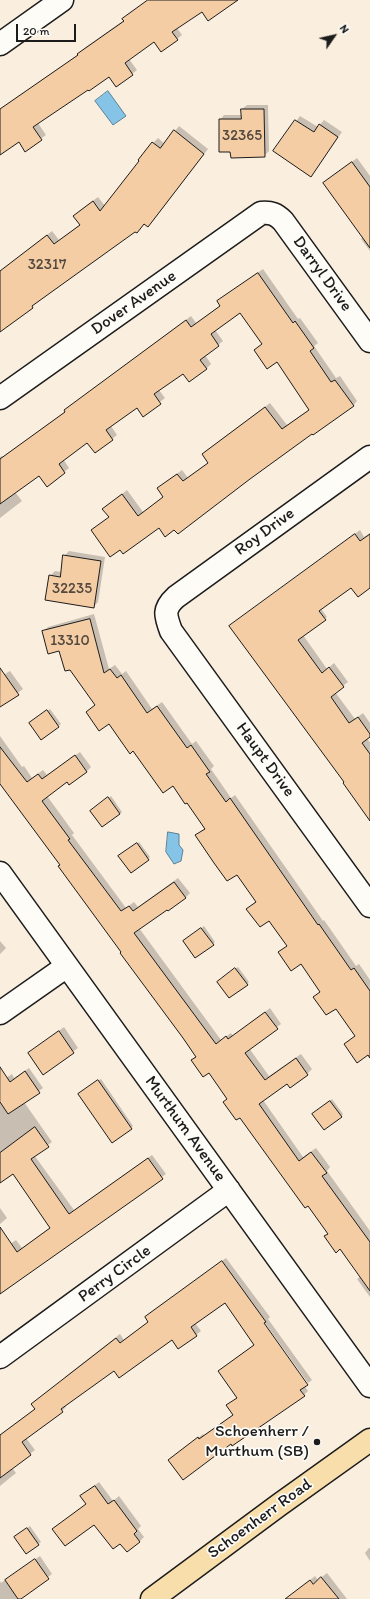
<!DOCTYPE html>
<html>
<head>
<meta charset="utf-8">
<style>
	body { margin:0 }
	#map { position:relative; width:370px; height:1599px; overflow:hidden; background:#faeede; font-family:Itim,sans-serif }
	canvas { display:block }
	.north { position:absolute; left:314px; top:16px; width:40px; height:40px; -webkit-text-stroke:3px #fdfcf7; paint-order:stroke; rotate:56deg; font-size:11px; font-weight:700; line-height:16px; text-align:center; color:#1c1c1c }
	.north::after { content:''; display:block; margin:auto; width:14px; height:18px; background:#1c1c1c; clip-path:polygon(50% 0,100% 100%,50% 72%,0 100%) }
	.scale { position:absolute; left:16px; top:24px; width:60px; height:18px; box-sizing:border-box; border:2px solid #1c1c1c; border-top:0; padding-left:5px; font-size:12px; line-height:14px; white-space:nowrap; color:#1c1c1c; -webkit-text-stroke:3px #fdfcf7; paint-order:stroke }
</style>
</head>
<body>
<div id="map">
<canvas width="370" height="1599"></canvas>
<div class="north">N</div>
<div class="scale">20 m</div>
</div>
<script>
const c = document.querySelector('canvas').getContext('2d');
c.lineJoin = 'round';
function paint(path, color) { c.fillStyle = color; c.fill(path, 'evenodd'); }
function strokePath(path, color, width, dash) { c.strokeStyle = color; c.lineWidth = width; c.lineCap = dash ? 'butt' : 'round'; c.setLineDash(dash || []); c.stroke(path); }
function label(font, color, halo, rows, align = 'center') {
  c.font = font + ' Itim,sans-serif'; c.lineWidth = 3.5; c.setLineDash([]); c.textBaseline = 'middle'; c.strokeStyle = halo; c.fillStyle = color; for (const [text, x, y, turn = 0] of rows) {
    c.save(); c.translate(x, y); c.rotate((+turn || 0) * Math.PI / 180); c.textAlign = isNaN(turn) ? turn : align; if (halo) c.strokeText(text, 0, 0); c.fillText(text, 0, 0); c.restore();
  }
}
const water = new Path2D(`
	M108,91L126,116L113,125L95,101Z
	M168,832L179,834V845L183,850L181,861L174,864L166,852Z`);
paint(water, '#85c4e6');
strokePath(water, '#5b8195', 1);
paint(new Path2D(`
	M148,0H227L202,10L177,28L182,35L177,39L154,41L129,59L137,70L132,74L110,76L88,88L38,123L46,135L25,150L19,141L0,154V109L79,54L83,49L124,20L123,19L128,14Z
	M247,105H268L269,151L264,156L220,120L224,115H242V109Z
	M300,116L318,127L324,120L342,132L311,176L275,151Z
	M179,126L208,149L153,221L148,226L145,223L0,330V271L52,231L59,240L81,224L79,211L98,197L105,206L153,143L158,138L165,144Z
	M357,158L370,176V251L361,239L363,237L329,179Z
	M263,269L298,319L300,318L318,343L314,346L336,378L340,376L357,401L353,406L312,432L175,529L159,527L120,548L92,531L109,517L103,509L127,490L143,512L164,497L163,484L182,470L188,478L209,462L203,454L207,450L270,403L287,425L310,409L277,361L263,344L240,312L215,330L223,341L205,355L211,364L207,368L189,381L183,372L159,390L165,398L143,415L137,407L111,426L117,435L112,439L87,441L63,459L69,468L47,486L39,475L15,492L22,501L0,518V457L2,456L3,457L66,411L70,406L191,316L196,323L221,305L223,297Z
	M360,530L364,537L370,533V572L320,607L327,617L303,635L327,669L334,663L348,682L335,692L355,719L363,713L370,723V736L367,738L370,743V805L345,782L231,626Z
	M69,551L105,557L98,602L93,607L50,576L55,571L61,572L64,556Z
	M94,614L109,669L115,665L122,674L126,671L152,709L162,702L192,744L196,741L214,766L211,769L231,798L235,795L323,921L324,920L356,966L359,964L370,980V1059L367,1055L345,1044L356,1035L336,1007L314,997L321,991L269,919L247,909L256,901L237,873L196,835L205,828L173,784L134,750L109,722L87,712L96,704L59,650L43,632L48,627Z
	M10,671L23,689L0,706V677Z
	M50,709L61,724L42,739L33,721Z
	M0,736L22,767L24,766L32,778L43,770L47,775L80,752L91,767L86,772L67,781L47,796L74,833L72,835L126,908L134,902L138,907L178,878L190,893L185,898L167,908L139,928L221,1040L231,1033L233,1036L270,1008L281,1024L249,1048L269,1076L301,1054L312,1069L307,1074L287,1083L263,1100L303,1157L316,1148L330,1167L327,1171L370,1231V1297L357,1279L361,1276L341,1248L325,1236L329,1233L209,1072L192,1060L196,1056L61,865L0,782Z
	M111,796L122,812L120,814L94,809Z
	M139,842L150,857L148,859L122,854Z
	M204,926L215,942L213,944L187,939Z
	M0,941L6,948L0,954Z
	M238,967L249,982L247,984L221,979Z
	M64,1027L78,1048L43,1073L29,1053Z
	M29,1068L43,1088L24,1102L52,1142L34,1155L74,1210L152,1155L166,1174L0,1293V1251L16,1240L22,1248L51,1227L13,1172L0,1163V1103L2,1102L0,1100V1082L12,1074L14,1078Z
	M101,1079L133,1126L131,1128L81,1092Z
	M332,1099L343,1114L341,1117L313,1114Z
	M0,1208L7,1218L0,1224Z
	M226,1258L270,1317L268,1319L312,1380L308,1383L262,1319L261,1320L308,1391L304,1395L231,1443L170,1460L203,1434L204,1435L234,1414L227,1405L238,1397L219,1371L255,1344L225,1302L195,1323L201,1331L179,1348L172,1339L114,1370L65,1405L66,1407L62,1411L26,1438L35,1450L12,1468L16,1473L0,1486V1435L35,1409L32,1404L62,1381L66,1376L120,1334L124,1340L149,1322L146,1317L150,1313Z
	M99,1482L113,1501L119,1496L141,1526L138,1529L144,1537L140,1541L120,1542L95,1524L53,1529L87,1504L81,1496Z
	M30,1526L41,1542L26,1553L17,1535Z
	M369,1548H370V1561L365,1553Z
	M40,1556L52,1574L19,1599H0V1581L1,1583Z
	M327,1573L347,1599H286L315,1576L318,1580Z`), '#0003');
const building = new Path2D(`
	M148,0H238L208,21L202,12L172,32L178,40L161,52L154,42L125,63L133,75L116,87L109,77L89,91L88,90L33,127L42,140L25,152L19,142L0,155V109L78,55L77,54L124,21L122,19Z
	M241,109H264L265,157L231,158L230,152H219V119H241Z
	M295,120L314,132L319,124L338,137L311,177L273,151Z
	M174,130L204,154L148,227L144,224L137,233L135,232L32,306L33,308L0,332V271L47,235L54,244L80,225L73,216L93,201L100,211L139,161L138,160L152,142L160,148Z
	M352,162L370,187V248L323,183Z
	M258,273L293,323L295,321L314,348L310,351L331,382L335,380L354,406L313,435L312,434L250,479L178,534L174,530L165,537L159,528L123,554L120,550L110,557L91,530L109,517L102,509L122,494L138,516L163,497L157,488L177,474L183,481L208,463L202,454L265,407L282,429L309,410L277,362L267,369L254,350L262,344L240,313L211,334L219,346L200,360L207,369L189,382L183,374L154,394L161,404L143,417L137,408L106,430L113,440L95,453L87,443L59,464L65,473L47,487L39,476L0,504V459L65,412L64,410L186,320L191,327L220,306L217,301Z
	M355,534L360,541L370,534V588L358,597L351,588L319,611L326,620L298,640L322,673L329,667L344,687L331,697L349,723L358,717L370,734V737L362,743L370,754V821L343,783L344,782L229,626Z
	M63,555L101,561L94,608L45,600L49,575L60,577Z
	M90,619L104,673L110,669L117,678L121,675L147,713L157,706L187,748L191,745L210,772L206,774L226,802L230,798L318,925L319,924L351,970L354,968L370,991V1058L368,1055L357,1063L344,1044L355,1036L336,1009L326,1015L313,997L320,992L301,964L291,971L278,952L287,946L269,921L260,927L246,909L256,902L237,875L227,881L214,863L195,835L205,829L187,803L185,804L173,786L163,793L133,751L130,754L109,724L99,731L86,712L95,705L70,670L65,671L59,651L48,654L42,631Z
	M0,668L19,695L0,707Z
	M47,710L59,727L41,740L29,723Z
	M0,747L27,782L38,774L42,779L75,755L87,772L69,785L67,782L42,801L70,839L68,840L121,911L129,906L133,911L174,882L186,898L168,911L167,910L134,933L216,1044L226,1036L228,1039L265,1012L278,1029L245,1053L265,1080L296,1058L308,1075L290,1088L287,1084L259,1104L299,1161L311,1152L327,1173L322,1176L370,1242V1291L340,1249L336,1253L324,1236L328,1234L308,1206L305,1208L240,1118L236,1120L223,1102L227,1099L209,1073L203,1077L191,1060L196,1057L183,1038L120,953L121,952L58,866L60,865L0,784Z
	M108,797L120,814L102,827L90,811Z
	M137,843L149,860L131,873L118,856Z
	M201,928L214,945L195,958L183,941Z
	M235,968L248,985L229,998L217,982Z
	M59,1031L74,1053L43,1075L28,1053Z
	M0,1067L10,1082L25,1071L40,1093L8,1114L0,1102Z
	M98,1080L132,1129L112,1143L78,1094Z
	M330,1101L342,1117L324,1130L312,1114Z
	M35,1127L49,1147L31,1159L69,1214L148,1158L163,1179L0,1294V1227L17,1252L50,1228L13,1174L0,1183V1153Z
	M222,1261L266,1322L264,1323L308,1385L300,1390L305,1396L232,1446L231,1444L183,1480L168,1460L198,1437L199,1439L233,1415L226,1405L237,1398L218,1371L254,1345L225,1303L191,1327L197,1336L178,1349L172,1340L119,1378L114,1371L61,1409L63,1412L22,1442L31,1455L0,1478V1435L35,1409L31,1404L116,1338L120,1343L148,1322L145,1317Z
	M95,1486L108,1504L114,1500L137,1531L134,1534L140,1542L127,1552L120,1544L113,1549L94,1525L65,1546L52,1529L86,1504L80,1496Z
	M27,1528L39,1545L26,1554L14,1537Z
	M35,1559L49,1579L21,1599H18L5,1580Z
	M321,1577L339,1599H285L310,1580L313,1584Z`);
paint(building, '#f4cda4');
strokePath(building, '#1c1c1c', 1);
const minor = new Path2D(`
	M0,44L62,0
	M0,398L261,213C271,212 276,214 283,221L370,341
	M370,457L176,597C163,609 165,615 171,631L370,906
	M0,873L370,1386
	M0,1013L67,966
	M0,1357L229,1190`);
const major = new Path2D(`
	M152,1599L279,1505L370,1440`);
strokePath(minor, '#1c1c1c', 25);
strokePath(major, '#1c1c1c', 25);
strokePath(minor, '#fdfcf7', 22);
strokePath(major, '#f8deab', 22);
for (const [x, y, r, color] of [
	[317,1442,4,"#1c1c1c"]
]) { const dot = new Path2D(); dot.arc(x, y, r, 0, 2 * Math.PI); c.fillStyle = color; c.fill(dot); strokePath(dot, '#fdfcf7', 1.5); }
label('15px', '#52483e', null, [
	["32365",242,136],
	["32317",47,265],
	["32235",72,589],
	["13310",70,641]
]);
label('17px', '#1c1c1c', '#fdfcf7', [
	["Darryl Drive",322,274,54],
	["Dover Avenue",134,303,-35],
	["Roy Drive",265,532,-36],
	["Haupt Drive",265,760,54],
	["Murthum Avenue",185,1129,54],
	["Perry Circle",115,1274,-36],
	["Schoenherr Road",260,1519,-36]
]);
label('17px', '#1c1c1c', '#fdfcf7', [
	["Schoenherr /",309,1432],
	["Murthum (SB)",309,1452]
], 'right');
</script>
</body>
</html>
